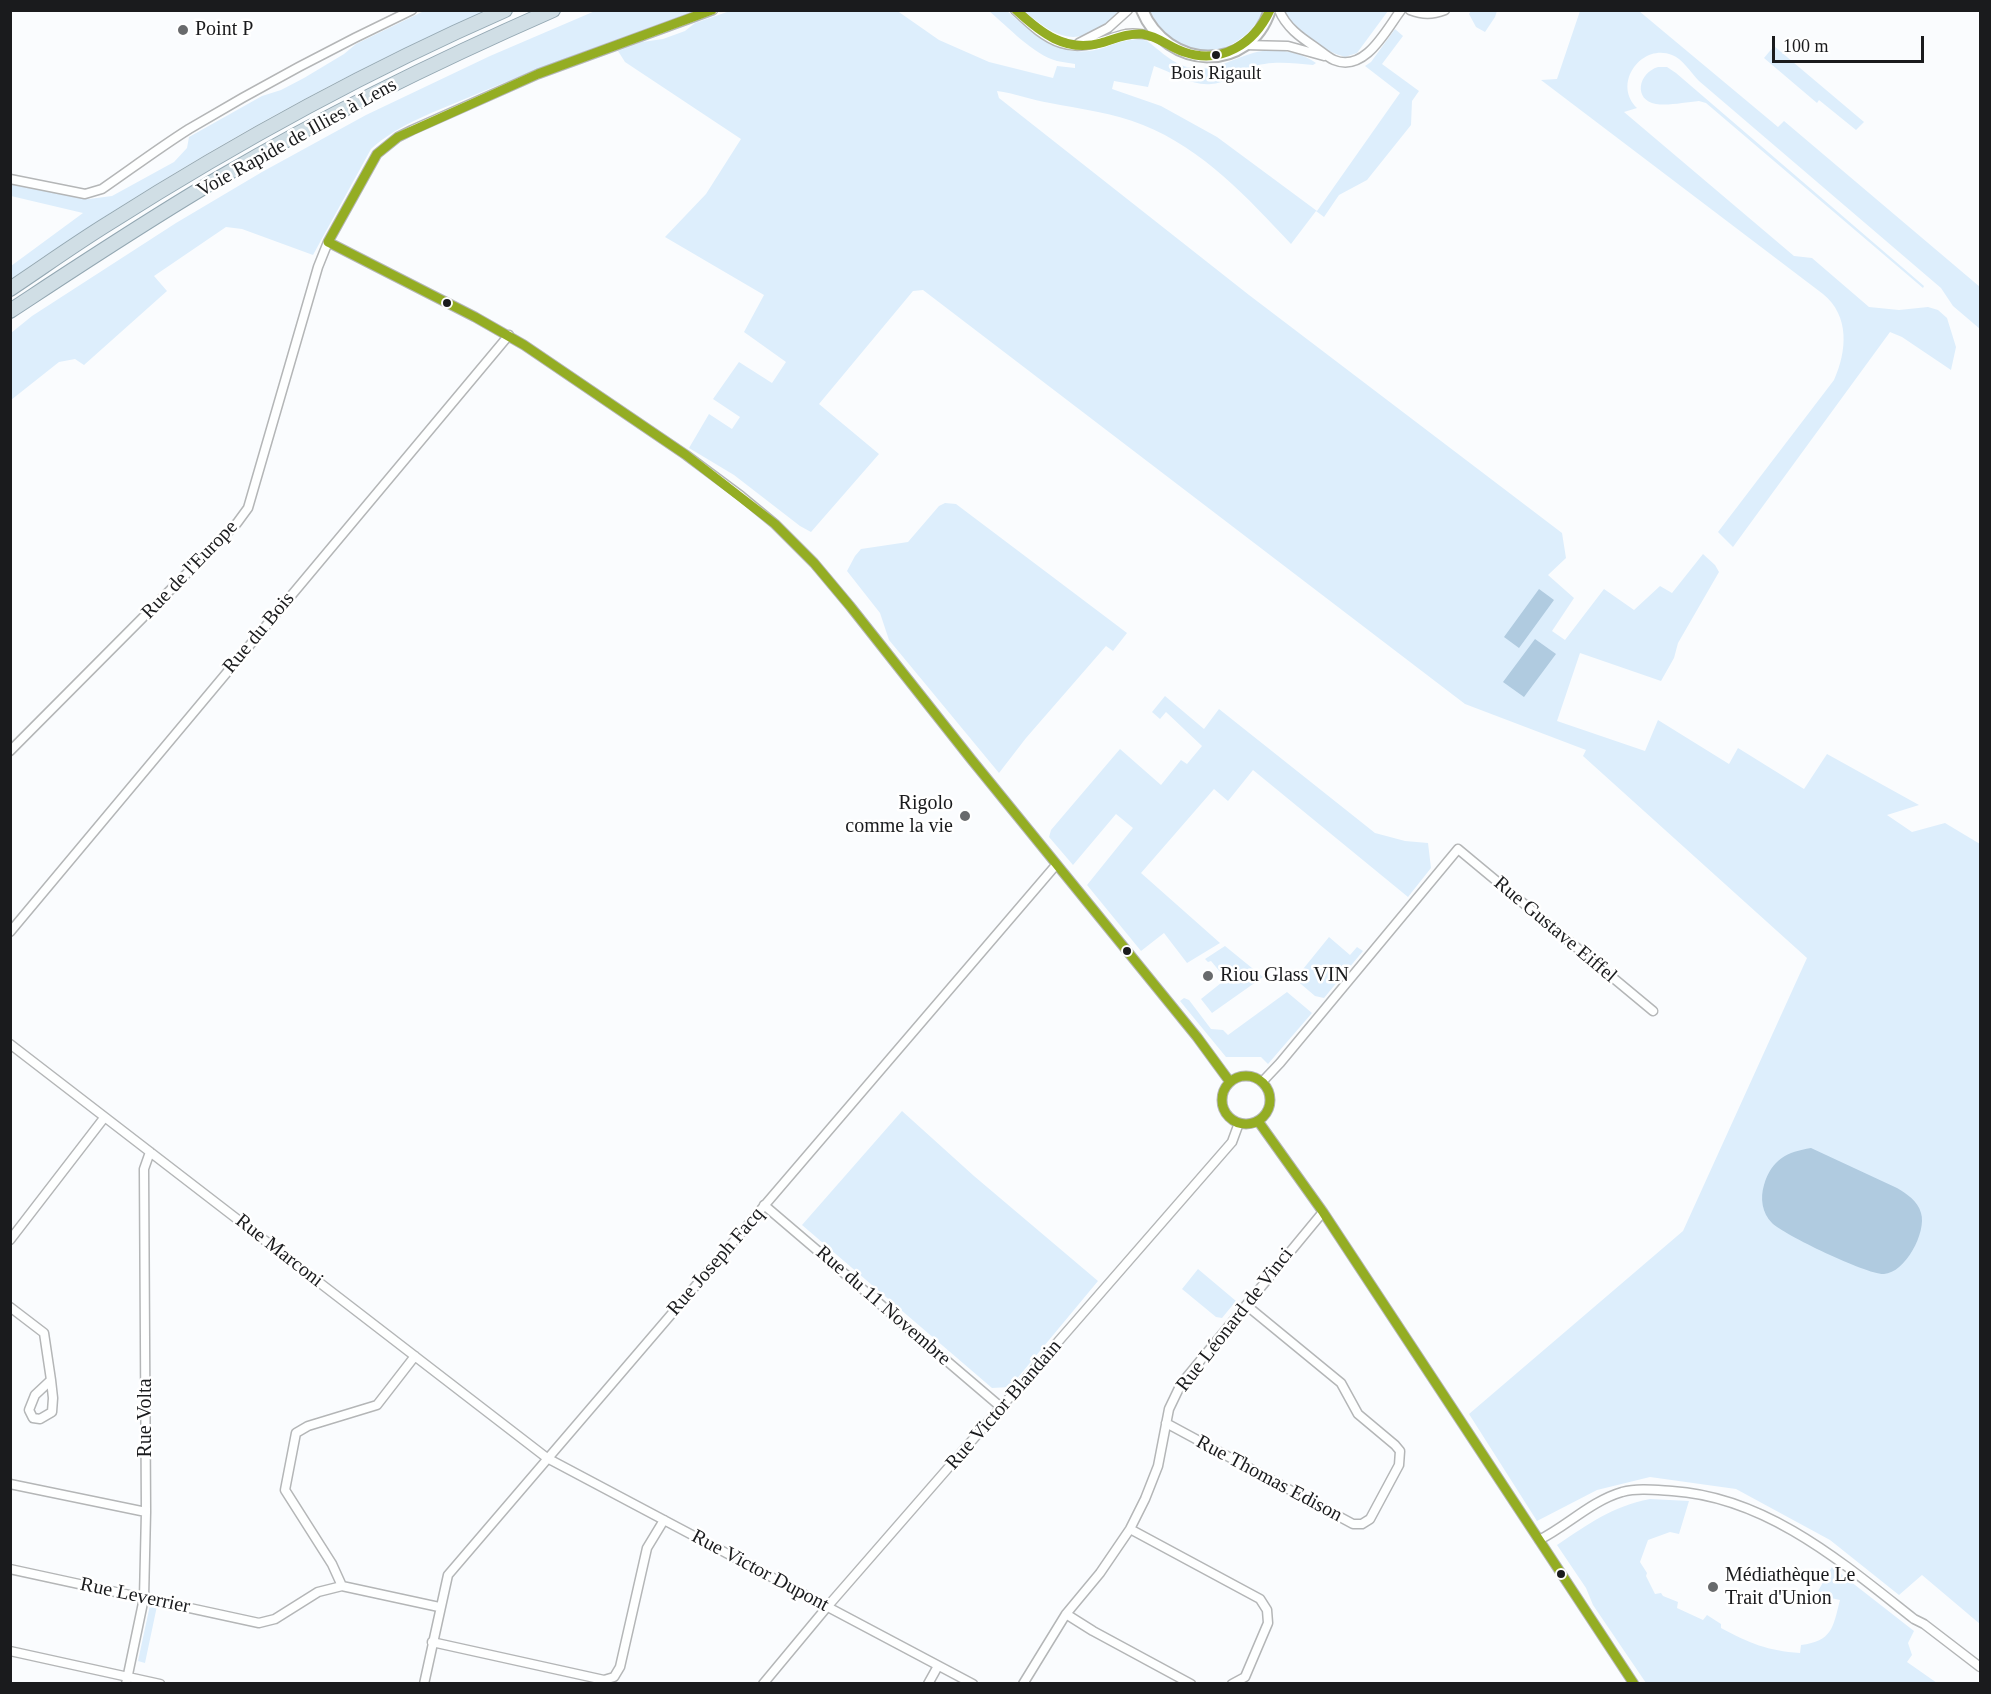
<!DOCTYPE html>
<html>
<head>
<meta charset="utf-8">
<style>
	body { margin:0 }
	#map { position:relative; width:1991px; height:1694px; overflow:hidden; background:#fafcfe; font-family:"Times New Roman",serif }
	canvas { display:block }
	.frame { position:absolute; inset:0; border:12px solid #1a1b1d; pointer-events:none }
	.scale { position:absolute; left:1772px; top:36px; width:152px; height:27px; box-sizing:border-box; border:3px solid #1a1b1d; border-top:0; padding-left:8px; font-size:18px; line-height:21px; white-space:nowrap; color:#1a1b1d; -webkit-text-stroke:4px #fff; paint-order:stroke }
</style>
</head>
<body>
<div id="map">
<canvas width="1991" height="1694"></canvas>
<div class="frame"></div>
<div class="scale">100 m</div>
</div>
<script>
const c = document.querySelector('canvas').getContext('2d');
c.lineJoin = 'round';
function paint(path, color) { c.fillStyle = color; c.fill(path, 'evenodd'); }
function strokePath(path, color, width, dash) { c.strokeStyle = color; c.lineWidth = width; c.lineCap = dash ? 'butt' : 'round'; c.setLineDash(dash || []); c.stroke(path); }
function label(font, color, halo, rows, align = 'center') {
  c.font = font + ' "Times New Roman",serif'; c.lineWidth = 5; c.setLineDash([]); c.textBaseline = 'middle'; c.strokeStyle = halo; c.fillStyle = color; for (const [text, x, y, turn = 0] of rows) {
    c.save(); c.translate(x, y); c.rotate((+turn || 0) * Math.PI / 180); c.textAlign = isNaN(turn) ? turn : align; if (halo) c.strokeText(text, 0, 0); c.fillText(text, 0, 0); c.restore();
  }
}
paint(new Path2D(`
	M896,10L939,40L989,62L1053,78L1057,66L1075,68V64C1069,63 1062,62 1057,61C1034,55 1007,26 989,11L1006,10C1037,37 1062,62 1106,47C1119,42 1133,37 1147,41C1158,49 1169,60 1181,65C1209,76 1228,60 1253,53C1273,47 1299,51 1316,63L1313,65C1292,63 1269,60 1249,68C1236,73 1224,84 1211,84C1192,86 1172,72 1154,66L1148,87L1114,81L1112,89L1161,106L1217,137L1317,211L1400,93L1365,66L1371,62L1395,29L1403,36L1382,64L1419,91L1412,101L1411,125L1367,180L1339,195L1324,217L1316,211L1291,244C1248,198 1203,149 1143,125C1113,113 1081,109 1050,103C1032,100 1014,93 997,91L999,98L1249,295L1562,533L1566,558L1548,575L1574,598L1552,631L1565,640L1604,589L1634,610L1660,586L1672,593L1703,554L1715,565L1719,572L1678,643L1674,658L1661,681L1580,653L1557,721L1645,751L1658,720L1729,764L1738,748L1804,789L1827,754L1919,805L1887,815L1912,832L1945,823L1980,844V1624L1922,1575L1899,1595L1830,1540L1736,1489L1650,1477L1597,1490L1537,1521L1469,1414L1683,1231L1807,958L1583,756L1586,750L1465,704L923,290L913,291L819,404L879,454L811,532L800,526L734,475L689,448L709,414L732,429L740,417L713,399L739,362L772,383L786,362L744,332L764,295L665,237L706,194L741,139L625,62L618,51L642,42L663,39L685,31L695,23L730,11Z
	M424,11H485C319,84 160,176 11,279V266L83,213L11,196V184L89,199L112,196L174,162L187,148L189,137L262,96L281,90L304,78L344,54L356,44Z
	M595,11H696C620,37 546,65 472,96C437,111 400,123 371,149L313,255L242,229L226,227L154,276L167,291L84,365L75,359L59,362L11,400V333L32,316L176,223L262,172L366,115L490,56Z
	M1024,11H1123C1082,45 1065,46 1024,11Z
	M1150,11H1263C1238,63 1175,64 1150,11Z
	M1283,11H1388L1357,53L1345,57C1319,49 1297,33 1283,11Z
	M1471,11V10L1497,11L1495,17L1485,32L1476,27L1469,14Z
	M1580,11H1639L1778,127L1784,121L1980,287V329L1953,306L1941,288L1699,81C1691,73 1682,58 1672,55C1641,43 1612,84 1637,108L1624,112L1794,256L1812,258L1869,307L1899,310L1928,307L1938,310L1947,318L1956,347L1951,370L1902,337L1890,332L1733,547L1718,532L1834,380C1847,351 1850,316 1823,294L1541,80L1557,79Z
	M1774,46L1864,122L1856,130L1819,100L1817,103L1764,58Z
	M1658,67H1667L1676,73L1924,286L1923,288L1706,103L1699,101C1686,102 1669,106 1656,104C1633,100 1638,73 1658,67Z
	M945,503L956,504L1127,633L1113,651L1106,646L1026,738L999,773L889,640L880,613L847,571L855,556L861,549L908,542L939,506Z
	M1165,696L1204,729L1219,709L1375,833L1405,841L1428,843L1431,868L1408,897L1253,770L1228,801L1214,789L1141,873L1220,943L1187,963L1164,933L1141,951L1087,885L1133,828L1116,814L1073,865L1049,837L1051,830L1120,749L1161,785L1181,760L1187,764L1202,746L1166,712L1160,719L1152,712Z
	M1329,937L1350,955L1357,947L1363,951L1324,998L1315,996L1295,979Z
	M1225,946L1263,977L1212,1013L1201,999L1226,979L1211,961L1208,962L1205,959Z
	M1287,992L1312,1013L1268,1064L1261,1057H1226L1180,1001L1184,998L1189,1000L1211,1029L1223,1030L1228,1035Z
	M902,1111L974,1176L1098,1281L1010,1387L992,1388L802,1225Z
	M1198,1269L1236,1301L1222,1318L1216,1317L1182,1289Z
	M1650,1499L1689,1501L1679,1534L1670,1532L1648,1540L1640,1562L1647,1573L1646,1576L1655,1594L1661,1593L1663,1596L1678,1602L1677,1608L1703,1620L1707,1615L1721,1624V1628C1749,1643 1768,1651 1800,1653L1801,1645C1832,1641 1833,1628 1840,1600L1822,1596L1818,1591L1832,1567L1914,1631L1908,1643L1912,1655L1907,1662L1937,1683H1646L1593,1605L1586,1588L1557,1545C1590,1523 1611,1507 1650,1499Z
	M150,1605L157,1606L145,1663L138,1661Z`), '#ddeefc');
paint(new Path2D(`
	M1539,589L1554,600L1519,648L1504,637Z
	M1535,639L1556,654L1524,697L1503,682Z
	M1811,1148L1897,1188C1907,1194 1918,1201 1921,1213C1927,1232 1905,1273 1884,1274C1868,1275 1784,1235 1772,1223C1762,1213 1760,1198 1764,1185C1772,1159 1787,1152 1811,1148Z`), '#b0cbe0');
const minor = new Path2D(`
	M1015,10C1029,23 1043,37 1061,43C1084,51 1104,39 1126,34C1137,32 1148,35 1159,37
	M1279,10C1286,27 1300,37 1315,47C1321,51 1327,57 1334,60C1365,73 1386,30 1401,10
	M1410,10C1423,15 1432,15 1445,10
	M1079,43L1108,28L1128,10
	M1244,45L1288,46L1324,56
	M10,179L85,194L102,189C131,169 159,148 189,129C261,86 336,46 412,10
	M328,242L475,317L524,345L686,455L741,496L775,524L814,563L850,606L971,759L1197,1037L1230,1082
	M10,751L237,523L248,508L318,267L328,242L377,154L398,137L412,130L538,74L713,10
	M10,932L509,335
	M10,1044L547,1458L973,1684
	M1222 1100a24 24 0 1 1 48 0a24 24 0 1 1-48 0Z
	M1262,1082L1280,1063L1458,849L1653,1011
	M1258,1121L1323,1212L1634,1684
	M764,1205L1002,1408
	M10,1240L104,1118
	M10,1307L44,1333L51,1380L35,1395L29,1410L33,1418L40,1419L52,1412L53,1398L51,1380
	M1166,1423L1353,1524H1362L1370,1519L1399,1465L1400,1451L1395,1445L1358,1414L1341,1383L1246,1305
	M10,1484L146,1512
	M1130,1529L1260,1599L1267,1610L1268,1623L1245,1677L1232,1684
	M1539,1540C1567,1526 1591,1501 1622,1492C1638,1488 1655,1490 1672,1491C1767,1497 1843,1563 1914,1619L1924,1624L1980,1667
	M10,1569L259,1623L275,1619L318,1592L342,1586L439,1607
	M342,1586L332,1564L285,1490L296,1433L308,1426L377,1405L415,1356
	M1066,1614L1093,1631L1191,1684
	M432,1642L604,1680L614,1677L620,1667L647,1548L664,1520
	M10,1651L160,1684
	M126,1684L144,1598L146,1512L144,1169L150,1152
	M424,1684L448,1575L1056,865
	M763,1684L827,1607L1232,1142L1239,1123
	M928,1684L938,1666
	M1023,1684L1066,1614L1100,1573L1130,1529L1145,1499L1158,1466L1169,1409L1181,1384L1323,1212`);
const tertiary = new Path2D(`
	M1142,10C1167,70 1249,74 1270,10`);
const trunk = new Path2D(`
	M10,289C43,267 75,244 109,223C235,143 368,70 505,10
	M10,311C80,265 149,219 221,177C328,114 439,60 553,10`);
strokePath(minor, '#b4b6b7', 11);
strokePath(tertiary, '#b4b6b7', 14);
strokePath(trunk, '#93a7b2', 16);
strokePath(minor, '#feffff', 8);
strokePath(tertiary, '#feffff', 10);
strokePath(trunk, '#d0dee5', 14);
strokePath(new Path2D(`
	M1016,10C1041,33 1066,53 1101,43C1115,39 1127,33 1142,34C1158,36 1169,47 1184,52C1221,65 1254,44 1270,10
	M328,242L475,317L524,345L686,455L775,524L814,563L850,606L971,759L1197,1037L1230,1082
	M328,242L377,154L398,137L538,74L712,10
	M1222 1100a24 24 0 1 1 48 0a24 24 0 1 1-48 0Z
	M1258,1121L1323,1212L1634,1684`), '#94ad23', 9);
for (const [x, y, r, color] of [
	[183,30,6,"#686a6c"],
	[1216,55,5,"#1a1b1d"],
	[447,303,5,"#1a1b1d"],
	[965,816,6,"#686a6c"],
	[1127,951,5,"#1a1b1d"],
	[1208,976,6,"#686a6c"],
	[1561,1574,5,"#1a1b1d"],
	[1713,1587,6,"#686a6c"]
]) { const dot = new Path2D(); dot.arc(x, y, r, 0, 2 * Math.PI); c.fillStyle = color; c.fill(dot); strokePath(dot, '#fff', 2); }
label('18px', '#1a1b1d', '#fff', [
	["Bois Rigault",1216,74]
]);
label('20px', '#1a1b1d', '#fff', [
	["Point P",195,30],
	["Rigolo",953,804,"right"],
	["comme la vie",953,827,"right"],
	["Riou Glass VIN",1220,976],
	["Médiathèque Le",1725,1576],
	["Trait d'Union",1725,1599]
], 'left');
label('20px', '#1a1b1d', '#fff', [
	["Voie Rapide de Illies à Lens",297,138,-29],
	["Rue de l'Europe",190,570,-46],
	["Rue du Bois",259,633,-50],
	["Rue Gustave Eiffel",1555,930,40],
	["Rue Marconi",279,1251,38],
	["Rue Joseph Facq",716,1262,-49],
	["Rue du 11 Novembre",883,1306,41],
	["Rue Léonard de Vinci",1235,1320,-52],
	["Rue Victor Blandain",1004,1405,-49],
	["Rue Volta",146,1418,-90],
	["Rue Thomas Edison",1269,1479,28],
	["Rue Victor Dupont",760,1571,28],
	["Rue Leverrier",135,1596,12]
]);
</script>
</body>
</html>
